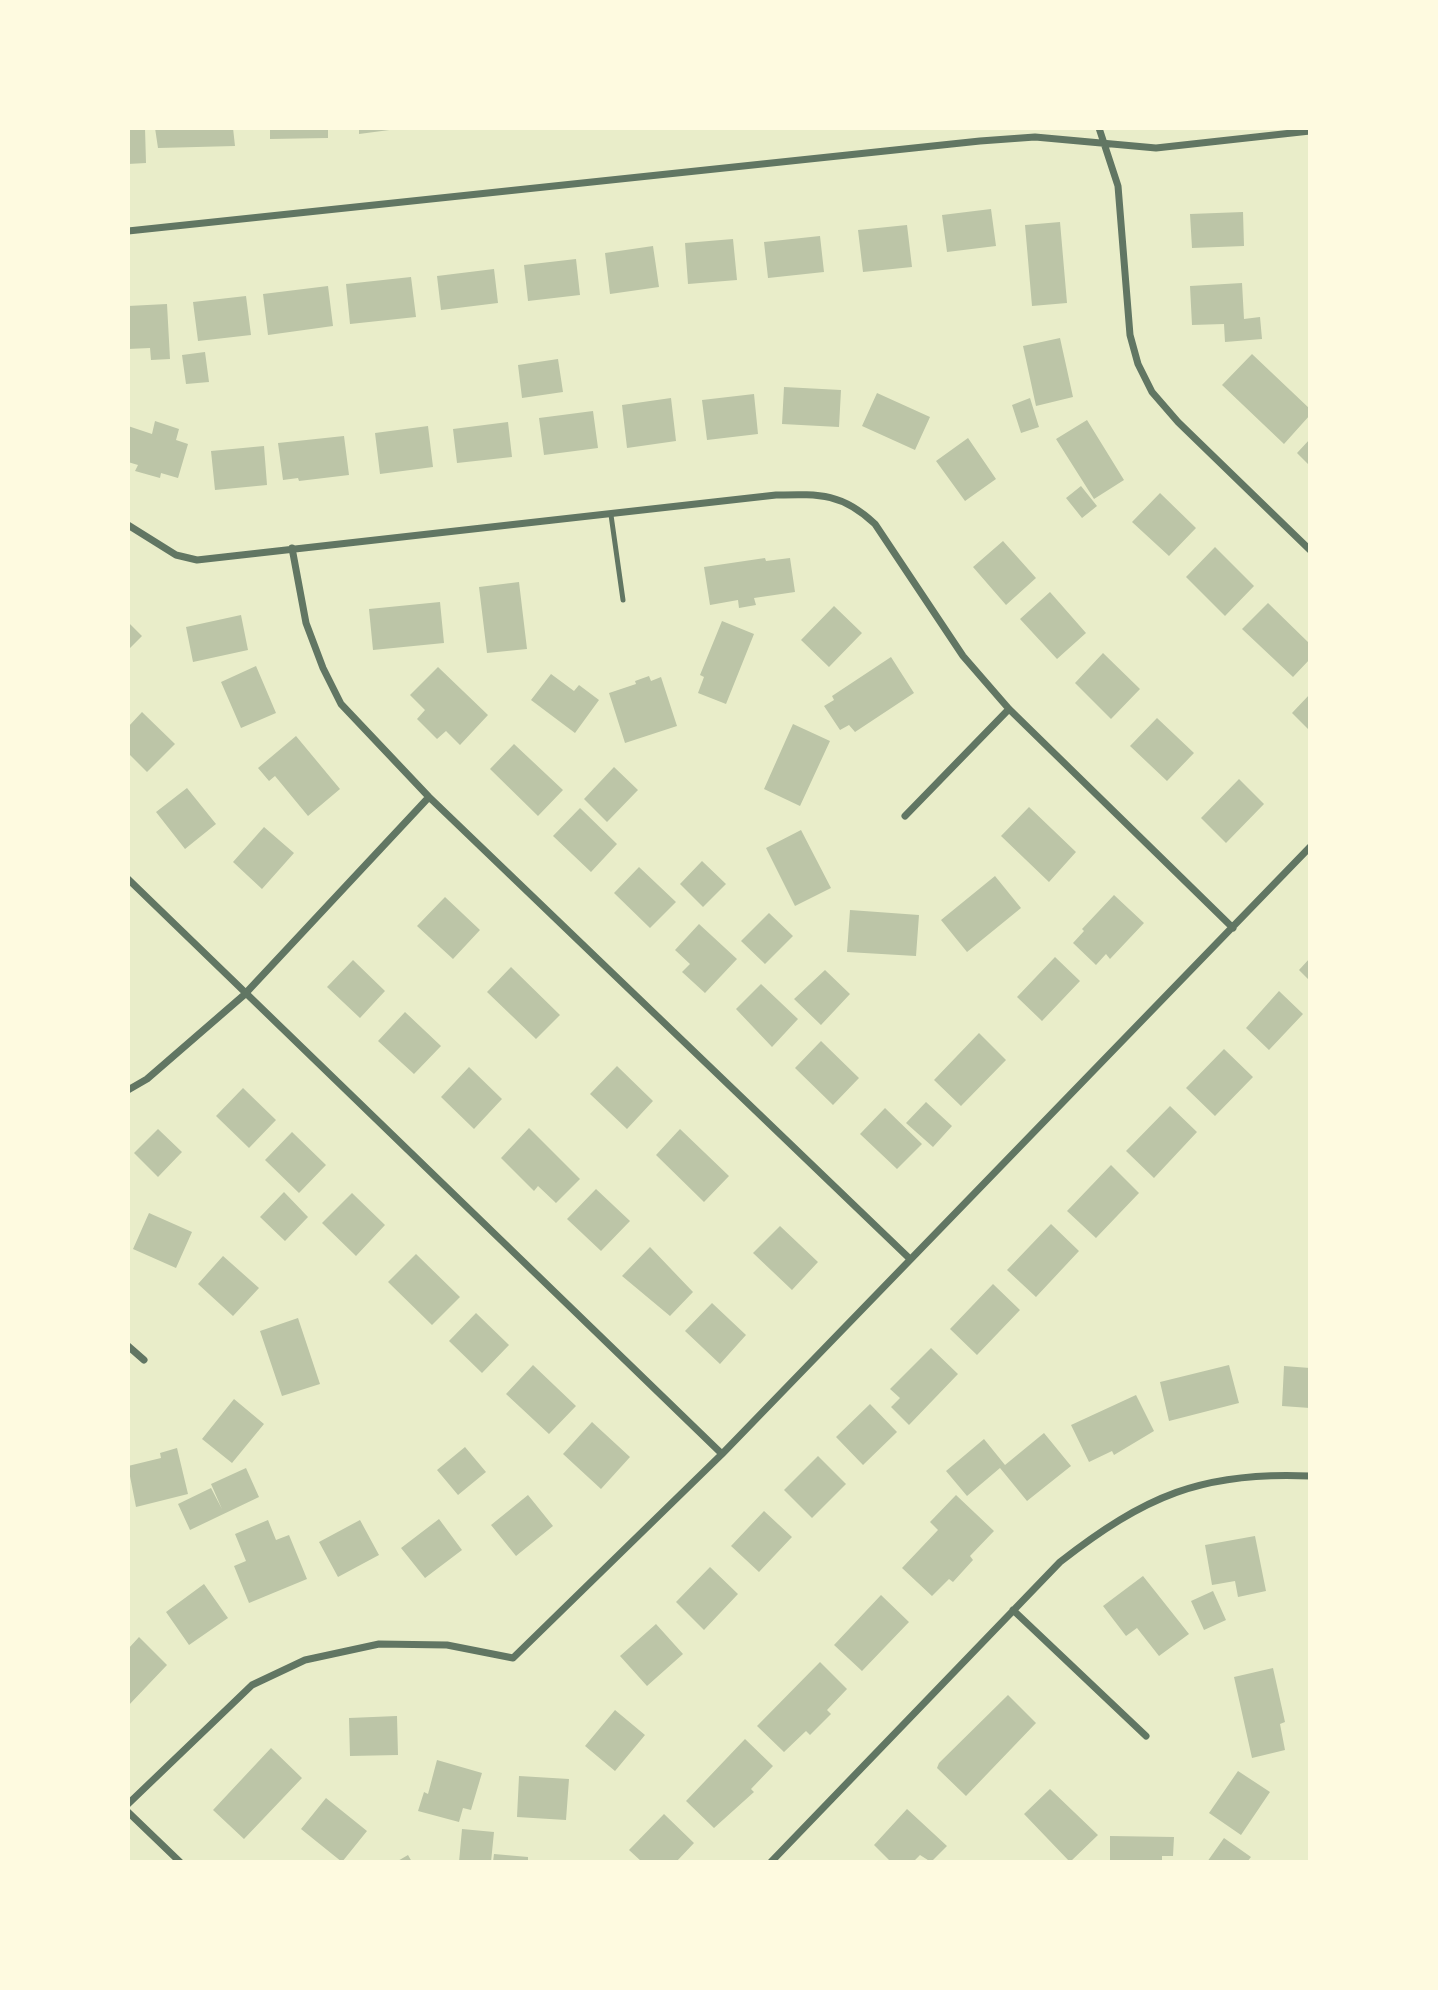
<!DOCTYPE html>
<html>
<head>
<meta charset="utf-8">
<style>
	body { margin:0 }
	#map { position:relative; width:1438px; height:1990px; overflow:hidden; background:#e9edc9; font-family:"Exo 2",sans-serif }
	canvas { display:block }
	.frame { position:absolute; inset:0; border:130px solid #fefae0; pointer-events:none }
</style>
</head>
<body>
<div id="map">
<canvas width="1438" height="1990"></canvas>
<div class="frame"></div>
</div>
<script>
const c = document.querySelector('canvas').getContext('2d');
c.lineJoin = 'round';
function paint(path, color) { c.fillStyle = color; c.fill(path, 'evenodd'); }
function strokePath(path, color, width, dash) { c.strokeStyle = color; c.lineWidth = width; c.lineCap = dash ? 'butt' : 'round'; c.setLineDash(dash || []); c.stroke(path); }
paint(new Path2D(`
	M128,128H145L146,163L128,164Z
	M155,128H233L235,146L158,148Z
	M270,128H328V138L270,139Z
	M359,128H397V129L359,134Z
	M991,209L996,246L947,252L942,215Z
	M1243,212L1244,246L1192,248L1190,214Z
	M1060,222L1067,303L1032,306L1025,225Z
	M907,225L912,267L863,272L858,230Z
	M820,236L824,272L768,278L764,242Z
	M733,239L737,280L688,284L685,243Z
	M653,246L659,287L610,294L605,253Z
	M576,259L580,295L528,301L524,265Z
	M494,269L498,303L441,310L437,276Z
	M411,277L416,317L350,324L346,284Z
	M1242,283L1244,319L1260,317L1262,339L1225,342L1224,324L1192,325L1190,286Z
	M328,286L333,326L268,335L263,294Z
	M246,296L251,335L198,341L193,302Z
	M167,304L170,359L151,360L150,348L128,349V306Z
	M1060,338L1073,397L1036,406L1023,346Z
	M205,352L209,382L186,384L182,355Z
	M1252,354L1310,409V415L1284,444L1222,385Z
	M558,359L563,392L522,398L518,365Z
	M784,387L841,390L839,427L782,424Z
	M877,393L930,417L915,450L862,426Z
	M754,394L758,434L707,440L702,400Z
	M671,398L676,441L627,448L622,405Z
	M1030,398L1039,427L1021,433L1012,405Z
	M593,411L598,448L544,455L539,418Z
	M1087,420L1124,480L1094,499L1056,439Z
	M155,421L179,429L176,440L188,444L178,478L161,473L160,478L135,471L138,465L128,462V426L152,434Z
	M508,422L512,457L457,463L453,429Z
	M428,426L433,467L380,474L375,433Z
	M344,436L349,475L299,481L298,478L283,480L278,443Z
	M968,438L996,479L965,501L936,461Z
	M1310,439V466L1297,453Z
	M264,446L267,485L215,490L211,451Z
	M1081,486L1097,506L1082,518L1066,498Z
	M1160,493L1196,528L1169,556L1132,522Z
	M1003,541L1036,578L1006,605L973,567Z
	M1215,547L1254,586L1225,616L1186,577Z
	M765,558L766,561L790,558L795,592L754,598L756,605L739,608L738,600L710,605L704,567Z
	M519,582L527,649L487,653L479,587Z
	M1050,592L1086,633L1057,659L1020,619Z
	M440,602L444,643L373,650L369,609Z
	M1268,603L1310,644V659L1293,677L1242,629Z
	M834,606L862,633L829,667L801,640Z
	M241,615L248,650L193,662L186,627Z
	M722,621L754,634L726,704L698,693L704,677L700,675Z
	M128,622L142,636L128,650Z
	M1103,653L1140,689L1111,719L1075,683Z
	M891,657L914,693L855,732L849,725L840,730L824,706L834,700L832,696Z
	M256,666L276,713L241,728L221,682Z
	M438,667L488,715L460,745L446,731L437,739L417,719L425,710L410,695Z
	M551,674L574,691L579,685L599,700L575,733L531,700Z
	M649,676L651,681L661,677L677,726L625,743L609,693L636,684L635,681Z
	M1310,694V731L1292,713Z
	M142,712L175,744L147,772L128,753V727Z
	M1157,718L1194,753L1167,781L1130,746Z
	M793,724L830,741L800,806L764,789Z
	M296,736L340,789L308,816L275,776L269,781L258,768Z
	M514,744L563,790L538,816L490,769Z
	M614,767L638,790L607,822L584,799Z
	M1239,779L1264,804L1226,843L1201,818Z
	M187,788L216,824L185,849L156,812Z
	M1029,807L1076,852L1049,882L1001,836Z
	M580,808L617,844L591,872L553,836Z
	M264,827L294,853L262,889L233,862Z
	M801,830L831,888L795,906L766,848Z
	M702,861L726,884L703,907L680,884Z
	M639,867L676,902L650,928L614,893Z
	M995,876L1021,908L967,952L941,920Z
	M1114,895L1144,923L1110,959L1106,954L1096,965L1073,943L1084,931L1082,929Z
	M445,897L480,930L453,959L417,926Z
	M850,910L919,915L916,956L847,952Z
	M769,913L793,936L765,964L741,941Z
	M699,924L737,959L705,993L682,972L690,964L675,950Z
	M1055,957L1080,981L1042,1021L1017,997Z
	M1310,958V981L1299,970Z
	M353,960L385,991L360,1018L327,987Z
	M511,967L560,1015L536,1039L487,992Z
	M825,970L850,994L821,1025L794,999Z
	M761,984L798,1019L772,1047L736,1009Z
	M1279,991L1303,1014L1269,1050L1246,1028Z
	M405,1012L441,1046L414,1074L378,1041Z
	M979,1033L1006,1060L961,1106L934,1080Z
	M821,1041L859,1078L833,1105L795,1068Z
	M1224,1049L1253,1077L1215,1116L1186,1088Z
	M617,1066L653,1101L627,1129L590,1094Z
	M469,1067L502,1099L474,1129L441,1097Z
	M243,1088L276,1120L249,1148L216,1116Z
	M926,1102L952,1126L933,1147L906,1123Z
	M1170,1106L1197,1132L1154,1178L1126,1151Z
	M885,1108L922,1144L897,1169L860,1134Z
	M529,1128L580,1179L556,1203L538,1186L534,1191L501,1158Z
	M158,1129L182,1152L158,1177L134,1153Z
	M680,1129L729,1176L704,1202L656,1155Z
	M292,1132L326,1165L299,1193L265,1160Z
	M1111,1165L1139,1193L1096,1238L1067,1211Z
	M596,1189L630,1221L601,1251L567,1219Z
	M284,1192L308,1217L285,1241L260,1217Z
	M352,1193L385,1225L356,1256L322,1223Z
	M149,1213L192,1232L176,1268L133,1249Z
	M1051,1224L1079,1251L1036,1297L1007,1270Z
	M780,1226L818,1262L792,1290L753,1253Z
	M650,1247L693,1292L670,1316L622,1276Z
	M416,1254L460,1297L432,1325L388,1282Z
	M223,1256L259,1288L233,1316L198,1284Z
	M993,1284L1020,1310L977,1355L950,1329Z
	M712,1303L746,1335L720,1364L685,1331Z
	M476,1313L509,1345L482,1373L449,1341Z
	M298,1318L320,1384L282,1396L260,1331Z
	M931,1348L958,1374L909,1425L891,1407L900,1398L890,1389Z
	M533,1365L576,1406L549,1434L506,1394Z
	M1229,1365L1239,1403L1169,1421L1160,1382Z
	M1284,1366L1310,1368V1408L1282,1406Z
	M1136,1395L1154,1431L1114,1455L1112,1451L1089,1462L1071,1425Z
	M234,1399L264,1424L232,1463L202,1439Z
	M870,1404L897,1432L863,1465L836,1437Z
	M592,1422L630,1457L601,1489L563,1454Z
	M1044,1433L1071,1466L1027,1501L1000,1468L967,1496L946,1471L984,1439L1005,1465Z
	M465,1447L486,1472L458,1495L437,1470Z
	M177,1448L188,1494L136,1507L128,1466L161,1458L160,1453Z
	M818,1456L846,1484L812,1518L784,1490Z
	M246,1468L259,1497L190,1530L178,1504L211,1488L222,1509L211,1484Z
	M528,1495L553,1526L516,1556L491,1525Z
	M956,1495L994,1531L970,1556L973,1560L953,1582L949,1579L932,1596L902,1568L938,1530L930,1522Z
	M764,1511L792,1537L759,1572L731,1546Z
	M439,1519L462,1550L425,1578L401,1548Z
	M268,1520L276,1540L289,1535L307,1579L249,1603L234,1566L246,1561L235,1534Z
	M360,1520L379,1555L338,1577L319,1542Z
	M1255,1536L1266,1591L1238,1597L1235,1581L1212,1585L1205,1545Z
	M710,1567L738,1594L704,1630L676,1602Z
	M1143,1576L1189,1634L1159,1656L1137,1628L1126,1636L1103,1606Z
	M204,1584L228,1618L189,1645L166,1612Z
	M1213,1591L1226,1620L1204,1630L1191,1601Z
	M881,1595L909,1622L862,1671L834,1645Z
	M656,1624L683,1654L647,1686L620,1656Z
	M139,1637L167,1665L128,1706V1649Z
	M820,1662L847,1689L827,1710L831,1714L810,1735L806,1731L784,1752L757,1726Z
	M1273,1668L1285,1722L1280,1724L1285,1750L1252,1758L1234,1677Z
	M1008,1695L1036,1723L966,1796L937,1768L939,1763Z
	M615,1710L645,1735L615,1771L585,1746Z
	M397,1716L398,1755L350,1756L349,1718Z
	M745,1739L773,1766L751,1789L754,1792L714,1828L686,1801Z
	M271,1748L302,1778L244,1839L213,1810Z
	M437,1760L482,1773L471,1810L463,1808L459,1822L418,1811L424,1792L428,1794Z
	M1238,1771L1270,1792L1241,1835L1209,1813Z
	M519,1776L569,1779L566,1820L517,1817Z
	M1050,1789L1098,1835L1070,1862L1024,1814Z
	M326,1798L367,1831L342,1862L301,1829Z
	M907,1809L947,1846L931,1862L920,1855L913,1862H891L874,1845Z
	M664,1814L694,1843L676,1862H642L629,1850Z
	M462,1829L494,1832L491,1862H459Z
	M1110,1836L1174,1837L1173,1856H1162V1862H1110Z
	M1224,1838L1251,1857L1247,1862H1207Z
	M494,1854L528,1857V1862H493Z
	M408,1855L412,1862H396Z`), '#bcc5a7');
strokePath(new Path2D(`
	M611,515L623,600`), '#617663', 5);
strokePath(new Path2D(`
	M1099,128L1118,186L1130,335L1138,364L1152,392L1178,422L1310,550
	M128,231L980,141L1035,137L1156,148L1310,131
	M128,525L176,555L197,560L776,495C820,494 842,493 875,524L963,656L1009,709L1233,928
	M292,548L306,623L323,668L341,704L429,797L909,1258
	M905,816L1009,709
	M128,879L722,1454
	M128,1090L147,1079L244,995L429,797
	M128,1346L144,1360
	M1013,1610L1146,1736
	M128,1804L252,1685L305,1660L379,1644L447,1645L513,1658L722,1454L1310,847
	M128,1812L180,1862
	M771,1862L1060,1562C1145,1496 1202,1471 1310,1476`), '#617663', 7);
</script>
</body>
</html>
